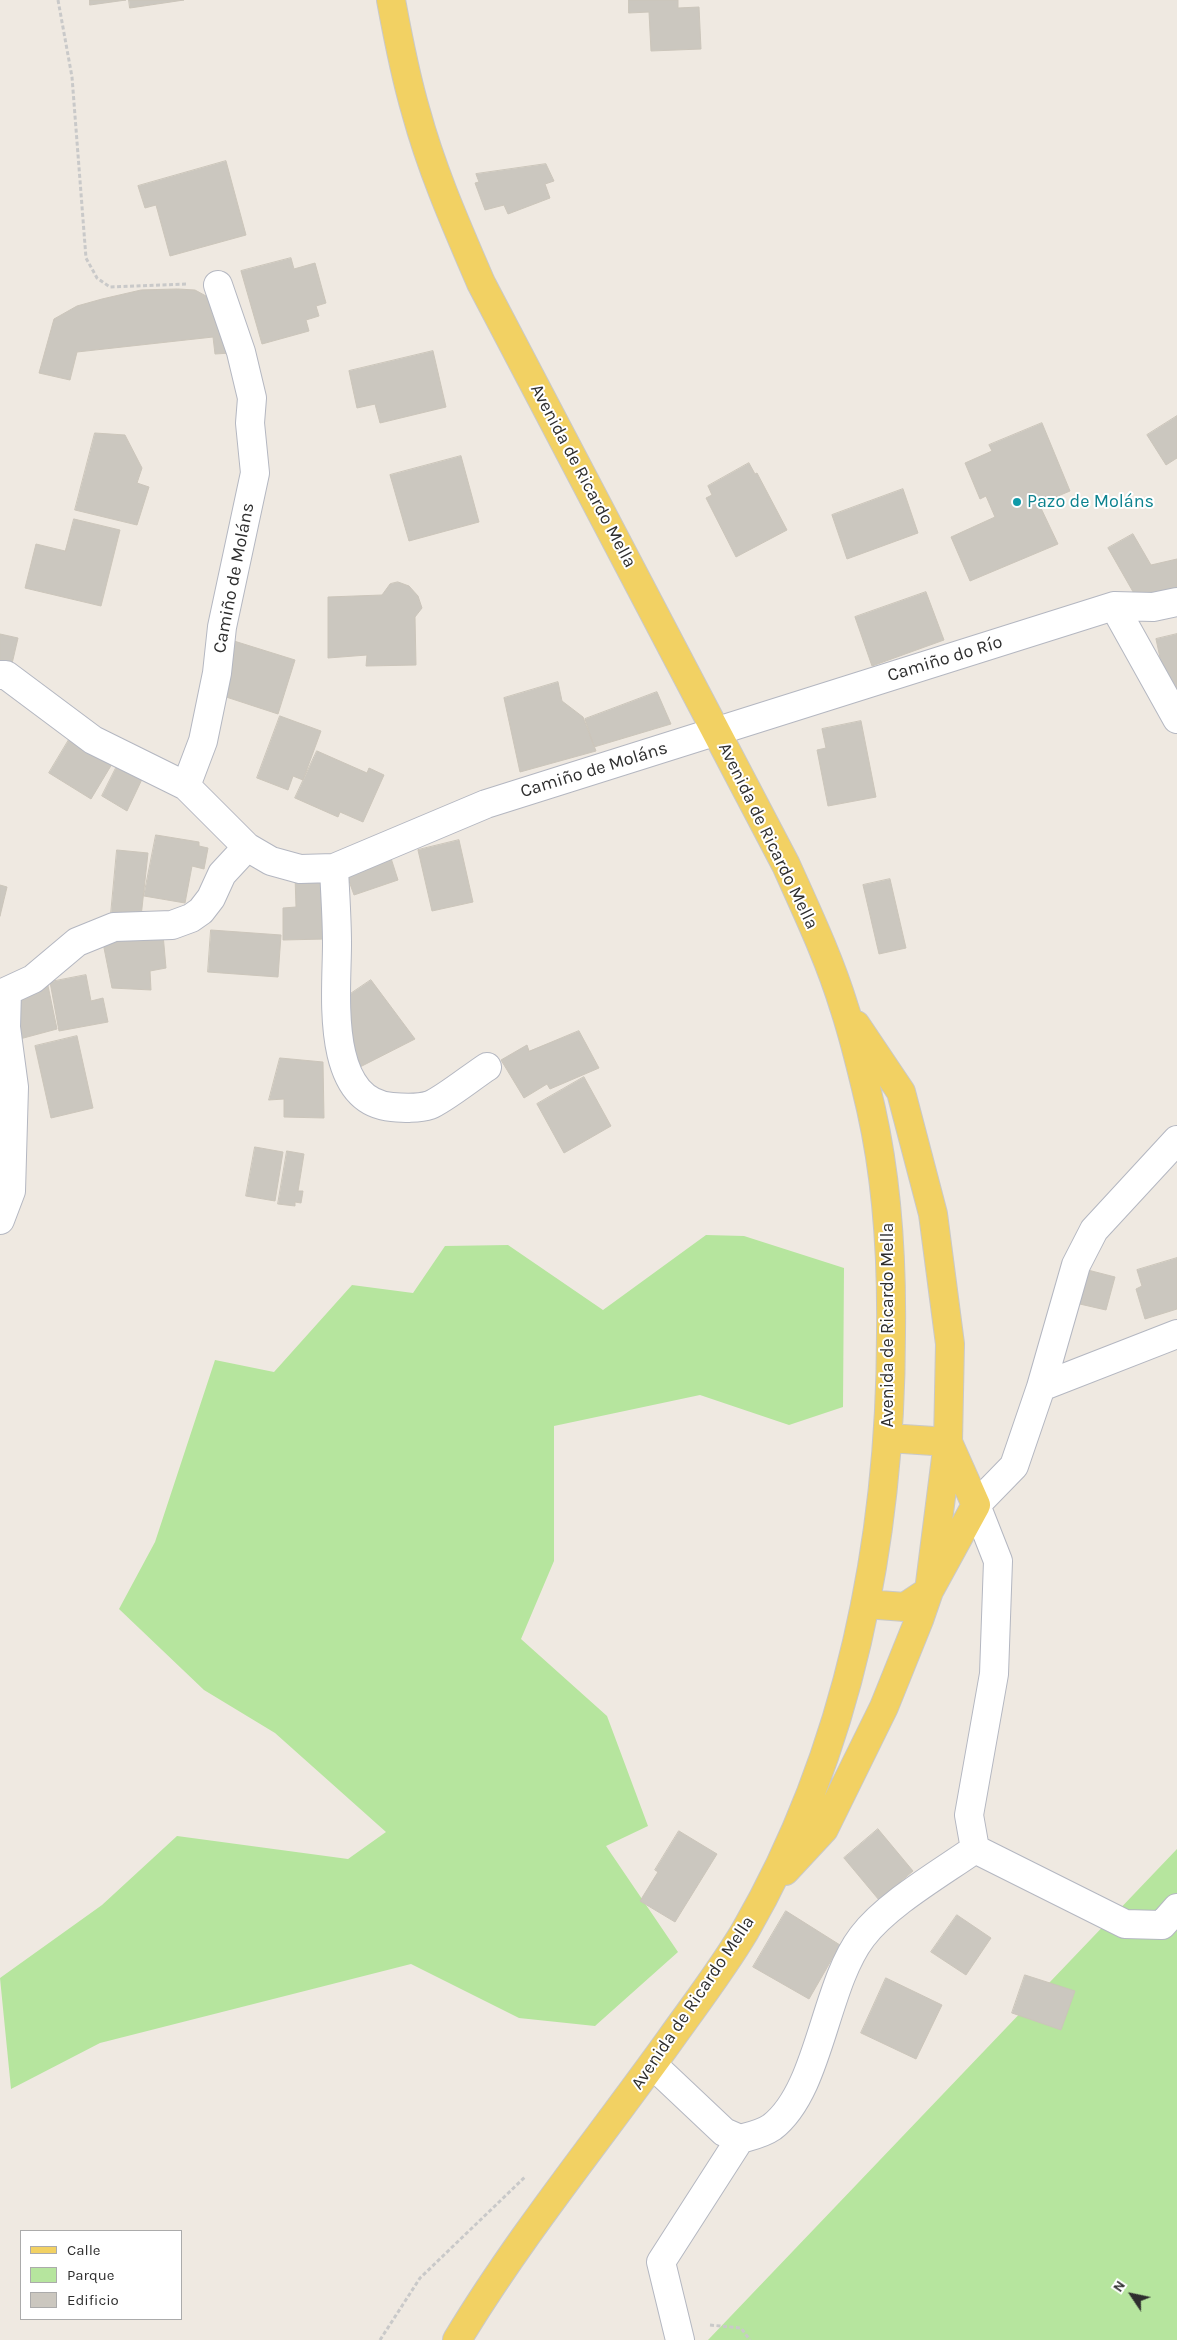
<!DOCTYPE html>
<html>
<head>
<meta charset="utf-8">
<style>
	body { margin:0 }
	#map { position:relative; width:1177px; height:2340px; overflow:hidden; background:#efe9e1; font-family:Karla,sans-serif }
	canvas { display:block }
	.legend { position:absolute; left:20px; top:2230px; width:162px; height:90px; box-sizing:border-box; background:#fff; border:1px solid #ababab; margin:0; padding:6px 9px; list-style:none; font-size:15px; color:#2e2e2e }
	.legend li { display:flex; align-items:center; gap:10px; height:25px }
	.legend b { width:25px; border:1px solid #ababab }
	.north { position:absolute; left:1107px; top:2270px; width:50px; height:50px; -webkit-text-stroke:4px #fff; paint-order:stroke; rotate:304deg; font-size:14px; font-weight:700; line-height:20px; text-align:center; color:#2e2e2e }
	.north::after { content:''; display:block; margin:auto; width:18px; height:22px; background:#2e2e2e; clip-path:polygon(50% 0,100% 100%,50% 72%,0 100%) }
</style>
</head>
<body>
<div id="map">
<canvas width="1177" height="2340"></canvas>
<ul class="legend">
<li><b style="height:6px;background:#f2d163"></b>Calle</li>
<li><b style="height:14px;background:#b6e59e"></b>Parque</li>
<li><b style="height:14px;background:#cbc7bf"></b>Edificio</li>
</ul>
<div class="north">N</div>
</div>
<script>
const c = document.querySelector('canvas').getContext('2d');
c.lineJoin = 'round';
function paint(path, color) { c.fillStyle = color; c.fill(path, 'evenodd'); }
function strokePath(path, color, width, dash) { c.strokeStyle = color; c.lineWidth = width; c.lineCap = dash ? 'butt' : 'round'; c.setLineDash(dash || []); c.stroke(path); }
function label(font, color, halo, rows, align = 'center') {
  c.font = font + ' Karla,sans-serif'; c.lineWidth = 4; c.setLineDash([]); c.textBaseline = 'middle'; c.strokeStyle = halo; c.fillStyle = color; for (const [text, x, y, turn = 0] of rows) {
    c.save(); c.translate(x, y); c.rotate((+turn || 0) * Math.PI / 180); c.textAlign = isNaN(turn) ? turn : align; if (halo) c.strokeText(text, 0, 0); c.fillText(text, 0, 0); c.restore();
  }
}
paint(new Path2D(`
	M706,1235L744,1236L844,1268L843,1407L789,1425L700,1395L554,1426V1561L521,1639L607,1716L648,1826L606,1846L678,1952L595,2026L519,2018L411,1964L100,2043L11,2089L0,1978L102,1905L177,1836L348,1859L386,1832L275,1733L204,1690L119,1609L155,1542L215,1360L274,1372L352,1285L413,1293L445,1246L508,1245L603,1310Z
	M1177,1849V2340H708Z`), '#b6e59e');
const building = new Path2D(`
	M90,0H126L90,5Z
	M129,0H184L130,8Z
	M629,0H678V8L699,7L701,49L651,51L649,12L629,13Z
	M226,161L246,235L170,256L156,205L145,208L138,186Z
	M546,164L554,181L545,184L550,198L508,214L504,205L485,210L475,183L479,182L476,174Z
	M291,258L294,269L315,263L326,303L316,306L319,316L306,320L309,331L262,344L241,271Z
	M178,289L195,290L217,302L231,353L215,354L213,337L77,352L70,380L39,373L54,319L77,306L102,299L141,290Z
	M433,351L446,407L380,423L375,404L357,408L349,371Z
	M1177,416V458L1166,465L1147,435Z
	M1042,423L1070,491L1039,504L1058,544L970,581L951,537L995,517L986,496L980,499L965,463L992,451L989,445Z
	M95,433L125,435L142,468L137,483L149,487L137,525L75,510Z
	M461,456L479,522L409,541L390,475Z
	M749,463L755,474L757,473L787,530L736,557L706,498L712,495L708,486Z
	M903,489L918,533L847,559L832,515Z
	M74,519L120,530L101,606L25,588L36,544L65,551Z
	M1133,534L1151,565L1177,559V594L1140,604L1108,548Z
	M398,582L409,586L418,596L422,608L415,617L416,665L366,666L367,655L328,658V597L382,595L390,584Z
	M926,592L944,640L872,666L855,617Z
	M0,634L18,638L11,668L0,666Z
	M1177,634V688L1167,690L1156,639Z
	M234,641L295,660L278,714L217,694Z
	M558,682L562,701L583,717L596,751L520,772L504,698Z
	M657,692L671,724L594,747L585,719Z
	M280,716L321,731L303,780L293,776L288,790L257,778Z
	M861,721L876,797L828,806L817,750L826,748L822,729Z
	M73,733L115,759L91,799L49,773Z
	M317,751L367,773L369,768L384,775L363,822L340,812L338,817L295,798Z
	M118,764L144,775L127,811L102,796Z
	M156,835L199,842V846L208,848L204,869L192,866L185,903L144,896Z
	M459,840L473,902L432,911L418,850Z
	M117,850L148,853L141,917L111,914Z
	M389,852L398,880L354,895L344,867Z
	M324,875L326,939L283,940V908L296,907L295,876Z
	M890,879L906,948L879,954L863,885Z
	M0,885L7,887L0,916Z
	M211,930L281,935L278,977L208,972Z
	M163,934L166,968L150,971L151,990L112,988L102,938Z
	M86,975L91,1001L103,998L108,1022L59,1031L50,982Z
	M371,980L415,1039L356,1069L340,1001Z
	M47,981L57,1029L16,1040L21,993Z
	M579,1031L599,1068L550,1089L547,1084L524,1098L501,1060L527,1045L529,1051Z
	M77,1036L93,1108L51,1118L35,1046Z
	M280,1058L323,1062L324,1118L284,1117V1099L269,1100Z
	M584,1077L611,1126L564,1153L537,1104Z
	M255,1147L283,1152L275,1201L246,1196Z
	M287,1151L304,1154L298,1191H303L301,1203L295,1202V1206L278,1204Z
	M1177,1258V1309L1145,1319L1136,1289L1142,1286L1137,1270Z
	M1080,1268L1115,1277L1106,1310L1071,1302Z
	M878,1829L913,1871L879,1900L844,1858Z
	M679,1831L717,1854L675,1922L640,1901L658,1872L655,1870Z
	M786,1911L840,1945L809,1999L753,1967Z
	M957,1915L991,1938L966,1975L931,1952Z
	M1025,1975L1075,1991L1061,2030L1012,2013Z
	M886,1978L942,2005L916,2059L861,2033Z`);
paint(building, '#cbc7bf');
strokePath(building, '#cbc5ba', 1);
const minor = new Path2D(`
	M1114,606L1177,719
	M0,675H6L93,740L186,786L247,847L271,861L300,869L334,868L486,804L1114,606L1153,607L1177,602
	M186,786L203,741L217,673L222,627L255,473L250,423L252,398L241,352L218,285
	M334,868C335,893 337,918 337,944C337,992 324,1101 392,1107C404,1108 418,1109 430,1105C443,1100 473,1076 487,1067
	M0,1220L11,1191L14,1087L6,1027L7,991L33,979L77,942L114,927L172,925L191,918L201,911L211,898L222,874L247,847
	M1177,1334L1041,1387L1014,1466L976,1505L998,1561L994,1674L969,1815L975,1849L1125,1924L1162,1925L1177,1908
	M1041,1387L1076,1265L1094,1230L1177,1140
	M653,2065L724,2132L740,2139L661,2262L680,2340
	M740,2139C751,2136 762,2134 772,2127C820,2090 824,1987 862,1937C887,1904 941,1873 975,1849`);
const major = new Path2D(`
	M391,0C398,38 405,75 416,112C432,171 457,227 481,283L786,865C807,912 829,958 844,1007C855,1040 863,1075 871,1109C887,1180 892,1260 891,1333C891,1540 849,1751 745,1931C723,1968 697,2002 672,2037C600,2138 521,2234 457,2340
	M865,1604L905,1607L929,1591L976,1505L948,1442L889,1438
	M785,1871L824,1829L884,1707L919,1620L929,1591L948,1442L950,1344L933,1214L901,1092L856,1025`);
strokePath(minor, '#b4b7c1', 30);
strokePath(major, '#c9c9c9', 30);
strokePath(new Path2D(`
	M58,0L72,77L86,258L97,278L110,287L186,284
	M710,2325L741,2328L750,2340
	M380,2340L420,2278L525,2177`), '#c9c9c9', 3, [4, 2.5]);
strokePath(minor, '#fff', 28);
strokePath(major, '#f2d163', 28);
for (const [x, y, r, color] of [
	[1017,502,5,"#0f9aa8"]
]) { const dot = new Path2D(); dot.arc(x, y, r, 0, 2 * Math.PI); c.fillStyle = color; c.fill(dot); strokePath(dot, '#fff', 2); }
label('18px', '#2e2e2e', '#fff', [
	["Avenida de Ricardo Mella",583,476,62],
	["Camiño de Moláns",234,578,-79],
	["Camiño do Río",945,659,-17],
	["Camiño de Moláns",594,770,-17],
	["Avenida de Ricardo Mella",768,836,64],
	["Avenida de Ricardo Mella",888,1325,-90],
	["Avenida de Ricardo Mella",693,2003,-56]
]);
label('18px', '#0d838f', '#fff', [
	["Pazo de Moláns",1027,502]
], 'left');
</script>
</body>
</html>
